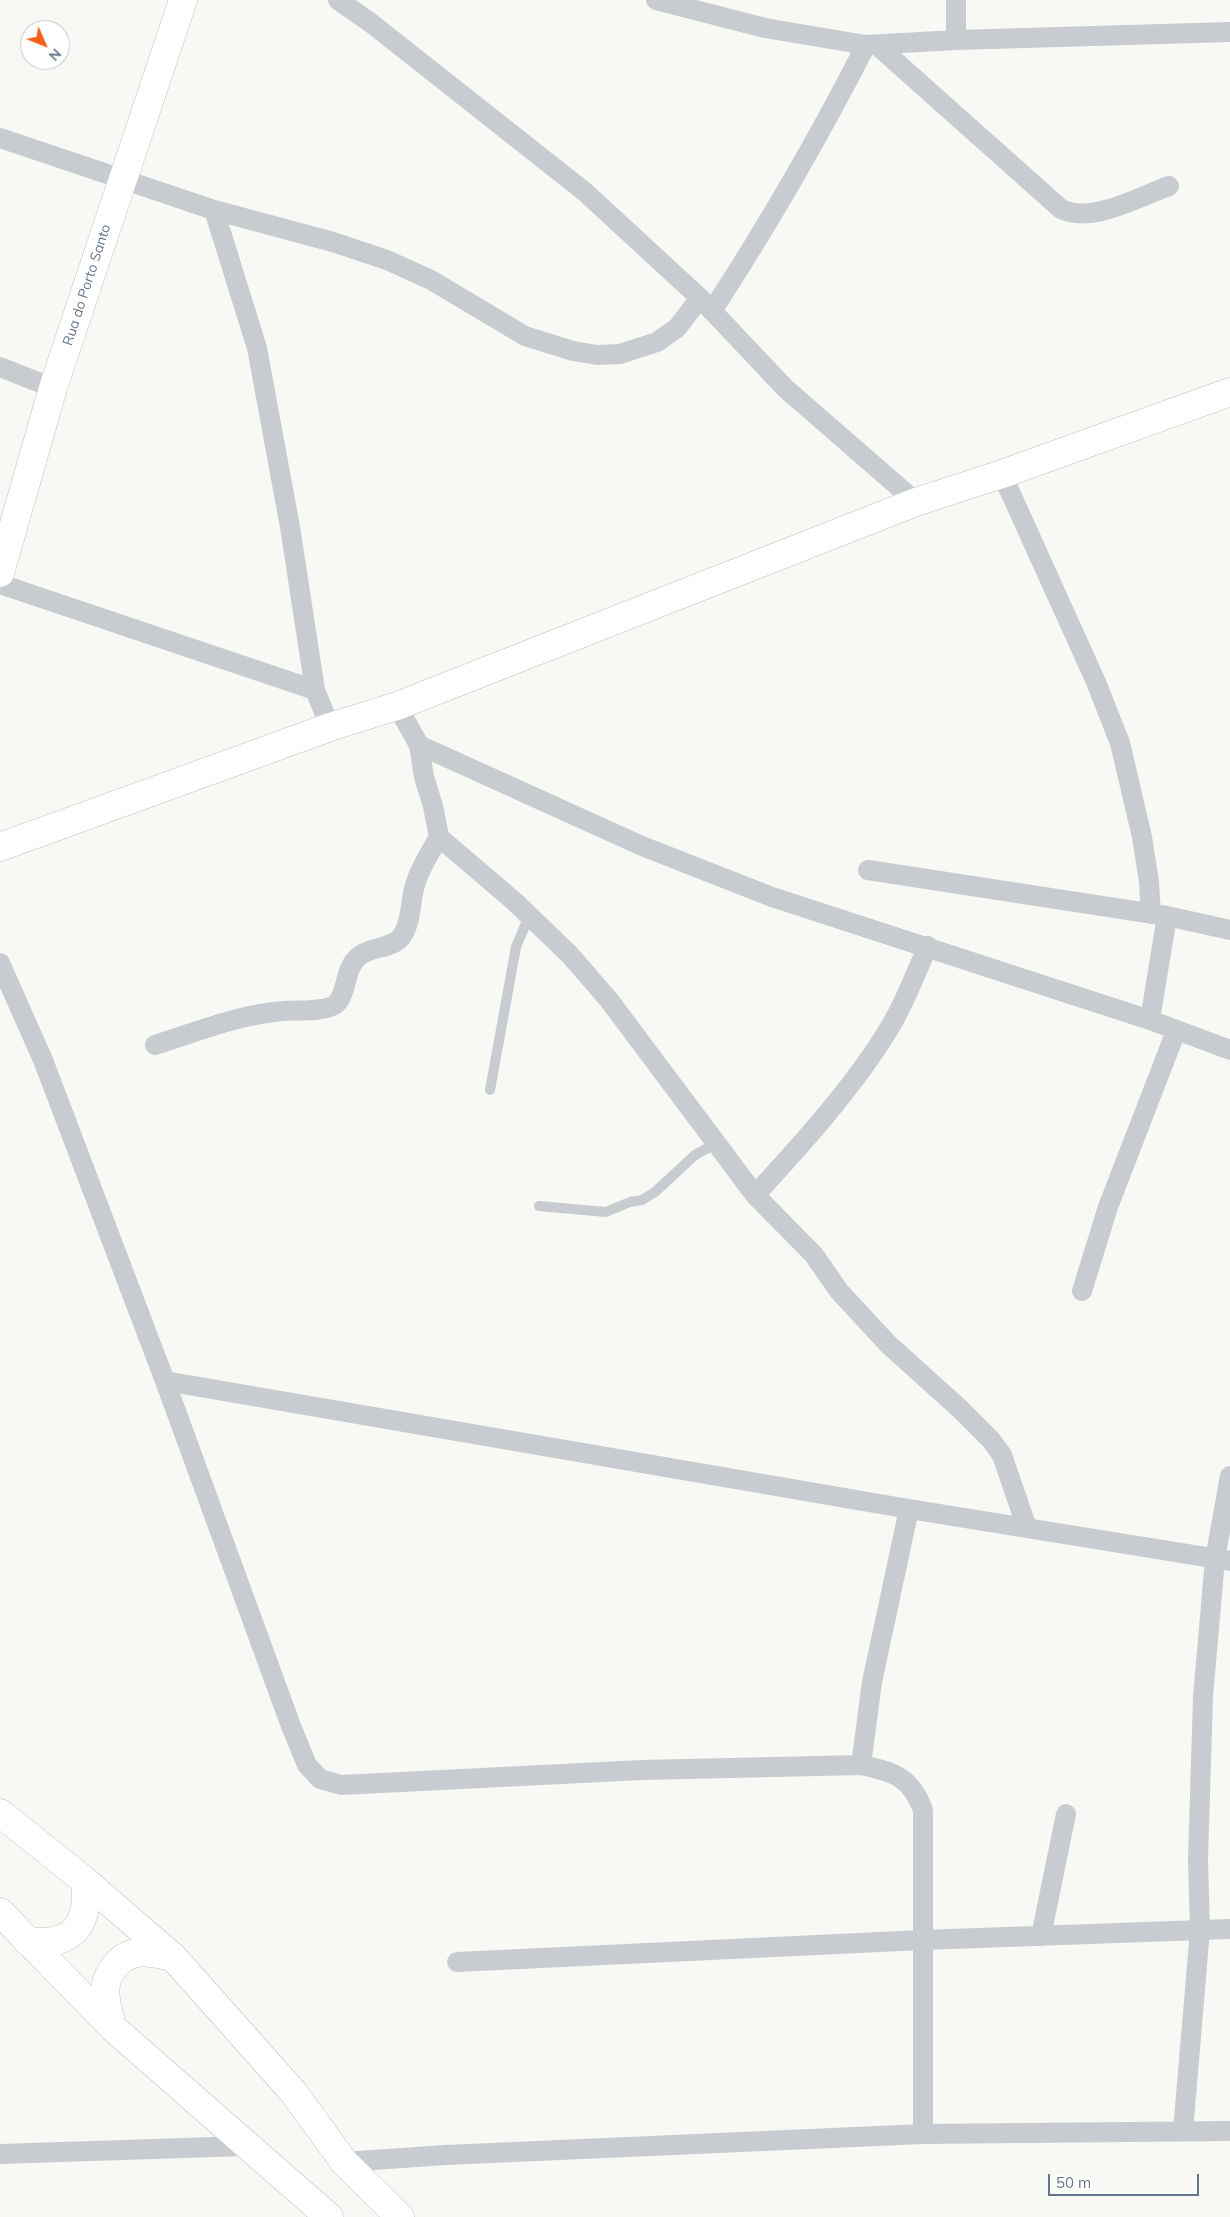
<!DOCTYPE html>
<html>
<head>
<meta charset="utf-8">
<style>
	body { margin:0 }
	#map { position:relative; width:1230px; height:2217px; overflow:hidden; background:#f8f8f5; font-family:Mulish,sans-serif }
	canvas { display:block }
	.north { position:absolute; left:20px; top:20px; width:50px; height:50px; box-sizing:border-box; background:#fff; border:1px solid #c1c8d0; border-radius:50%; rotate:134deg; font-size:14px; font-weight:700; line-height:20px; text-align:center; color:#647589 }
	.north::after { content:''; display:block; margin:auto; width:18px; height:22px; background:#f2601b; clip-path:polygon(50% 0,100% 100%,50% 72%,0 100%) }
	.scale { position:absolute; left:1048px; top:2174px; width:151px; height:22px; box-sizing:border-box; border:2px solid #647589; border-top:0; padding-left:6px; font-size:15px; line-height:18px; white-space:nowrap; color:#647589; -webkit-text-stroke:4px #fff; paint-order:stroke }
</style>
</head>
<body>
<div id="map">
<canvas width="1230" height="2217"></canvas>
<div class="north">N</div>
<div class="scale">50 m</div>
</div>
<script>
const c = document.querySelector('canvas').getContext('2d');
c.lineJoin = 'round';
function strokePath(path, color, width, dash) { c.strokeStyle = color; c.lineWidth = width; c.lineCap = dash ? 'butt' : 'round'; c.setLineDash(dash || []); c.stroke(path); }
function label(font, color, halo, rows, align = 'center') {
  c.font = font + ' Mulish,sans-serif'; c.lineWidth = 5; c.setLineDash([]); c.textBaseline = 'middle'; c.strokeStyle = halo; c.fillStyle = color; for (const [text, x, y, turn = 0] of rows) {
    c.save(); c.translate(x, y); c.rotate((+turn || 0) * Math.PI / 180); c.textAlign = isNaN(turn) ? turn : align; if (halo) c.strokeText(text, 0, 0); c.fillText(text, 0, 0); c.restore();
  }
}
const secondary = new Path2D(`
	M0,573L53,388L183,0
	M0,847L330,727L397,706L916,502L1002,474L1230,392
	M0,1813L85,1881L173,1957L294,2093L344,2162L400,2217
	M0,1912L112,2027L329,2217
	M27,1941C73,1947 90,1925 85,1881
	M112,2027C109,2013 103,1997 106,1984C107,1977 111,1971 115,1966C130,1947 151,1952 173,1957`);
strokePath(secondary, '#bcc0c6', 29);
strokePath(new Path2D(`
	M490,1090L516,947L529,916
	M539,1206L606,1212L630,1202L642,1200L655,1192L695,1155L717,1143`), '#c8cbcf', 10);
strokePath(new Path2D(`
	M338,0L371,23L585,192L700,298L785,388L916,502
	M656,0L765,28L866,45L956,40L1230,32
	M956,40V0
	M878,46L1061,209C1091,224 1139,197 1169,186
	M0,138L214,210L333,242L387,260L431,280L525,336L573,351L597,355L620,354L657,342L677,328L700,298
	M214,210L257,348L290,527L315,690
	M712,311C768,225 819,137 866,45
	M0,367L53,388
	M1002,474L1096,682L1120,743L1142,837L1149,882L1151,914
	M0,584L315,690L330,727
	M397,706L419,745L642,846L772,897L1150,1020L1230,1050
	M419,745L424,777L433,806L439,837L515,902L570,955L609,1000L755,1195L814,1255L839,1291L888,1344L959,1408L991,1440L1002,1455L1027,1528
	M868,870L1167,916L1230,930
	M0,963L43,1060L165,1381L291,1726L307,1765L320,1779L341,1785L642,1770L861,1765C894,1772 911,1777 923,1810V2134
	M1150,1020L1167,916
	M155,1045C197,1032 240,1014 284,1011C297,1010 326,1012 336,1004C348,992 344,968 359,956C372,946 393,949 402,936C412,921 410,901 415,885C420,867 430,853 439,837
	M755,1195C801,1145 851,1090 887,1032C904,1006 915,974 928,946
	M1082,1291L1108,1207L1176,1031
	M165,1381L909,1509L1230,1561
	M861,1765L872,1682L909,1509
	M1041,1936L1066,1814
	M457,1962L922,1940L1230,1929
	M1183,2131L1200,1930L1198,1860L1203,1697L1215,1559L1230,1476
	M0,2154L245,2146
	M344,2162L446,2155L923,2134L1230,2131`), '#c8cbcf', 20);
strokePath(secondary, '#fff', 28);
label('14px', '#647589', '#fff', [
	["Rua do Porto Santo",87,285,-72]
]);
</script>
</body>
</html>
